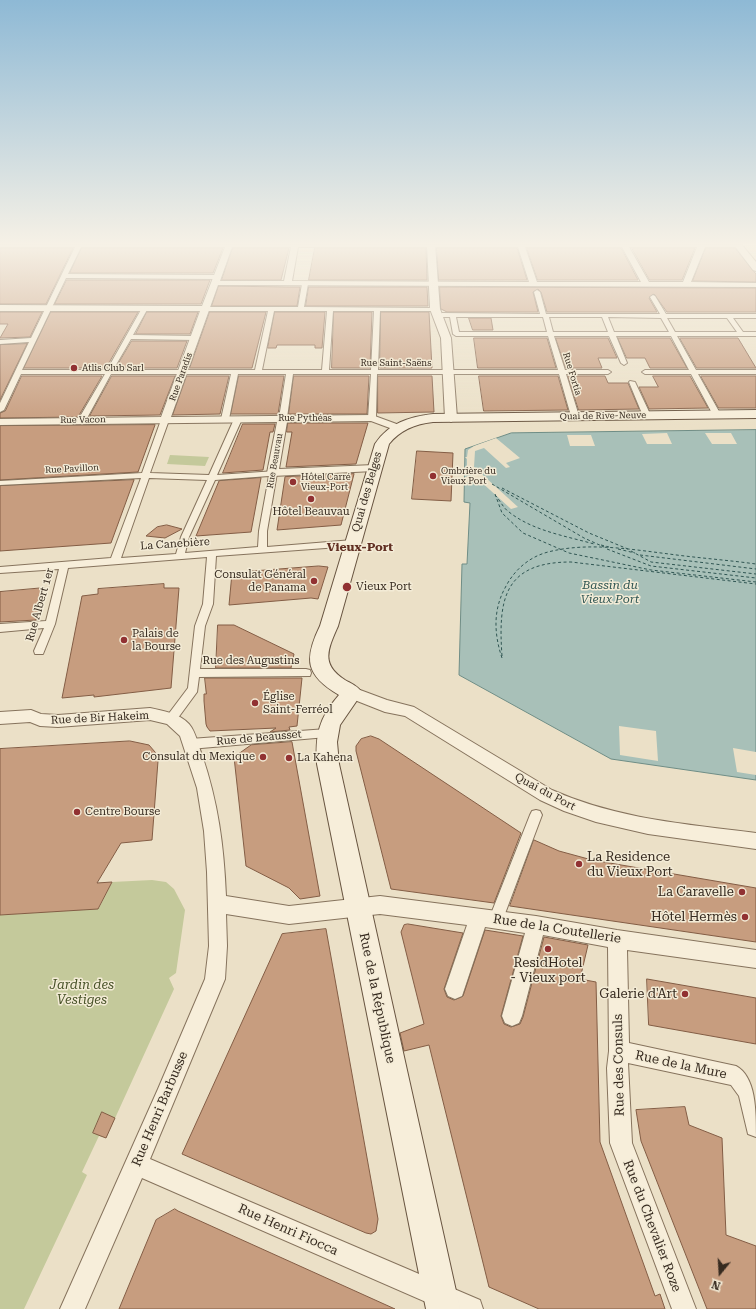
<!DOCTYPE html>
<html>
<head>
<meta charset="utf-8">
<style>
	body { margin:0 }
	#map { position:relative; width:756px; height:1309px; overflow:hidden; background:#ebe0c7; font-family:"Roboto Serif",serif }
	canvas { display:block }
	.north { position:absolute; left:700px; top:1253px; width:40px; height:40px; -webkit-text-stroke:3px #f3ebd6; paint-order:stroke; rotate:198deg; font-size:11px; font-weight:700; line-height:16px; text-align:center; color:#372b20 }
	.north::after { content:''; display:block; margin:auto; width:14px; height:18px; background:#372b20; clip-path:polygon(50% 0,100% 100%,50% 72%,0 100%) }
</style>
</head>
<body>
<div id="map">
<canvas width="756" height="1309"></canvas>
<div class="north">N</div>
</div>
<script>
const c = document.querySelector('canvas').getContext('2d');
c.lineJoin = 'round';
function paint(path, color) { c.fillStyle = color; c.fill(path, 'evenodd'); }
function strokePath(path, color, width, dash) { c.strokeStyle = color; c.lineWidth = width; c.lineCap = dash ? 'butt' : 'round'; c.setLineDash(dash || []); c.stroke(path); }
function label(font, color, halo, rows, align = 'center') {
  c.font = font + ' "Roboto Serif",serif'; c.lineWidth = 3; c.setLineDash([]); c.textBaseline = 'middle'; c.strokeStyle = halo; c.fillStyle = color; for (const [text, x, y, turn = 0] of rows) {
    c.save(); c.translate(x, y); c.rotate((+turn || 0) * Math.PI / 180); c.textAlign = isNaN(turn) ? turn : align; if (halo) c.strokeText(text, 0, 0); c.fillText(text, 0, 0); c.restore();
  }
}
paint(new Path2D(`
	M170,455L209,457L205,466L167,464Z
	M152,880L166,882L174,889L185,910L176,973L169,978L174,989L106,1138L99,1136L98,1138L82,1172L87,1175L24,1309H0V915L99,908L112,882Z`), '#c4c99b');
const water = new Path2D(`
	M756,430V780L611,759L459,675L462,564H467L470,503L464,502L465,449L511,433Z`);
paint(water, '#a8c0b8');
strokePath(water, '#6f8d86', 1);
paint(new Path2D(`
	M667,433L672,444H647L642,434Z
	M705,433H731L737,444H712Z
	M567,435H591L595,446H570Z
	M496,438L520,458L506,463L510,467L506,468L484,448L475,451L474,467L518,507L511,509L479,480L469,483L465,482V477L474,475L467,467V459L465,457H467L468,450L474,446Z
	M619,726L656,731L658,761L620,755Z
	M733,748L756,752V775L737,772Z`), '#ebe0c7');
strokePath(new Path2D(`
	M492,484L584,538L604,547
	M502,488L589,533L628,549
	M495,494L502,513L523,533L569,553L651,570L756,582
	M495,495C500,500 503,508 509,512C533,531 566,536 594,544
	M601,545L609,547
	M607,549L651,566L756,578
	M618,549L635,553
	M631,551L651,562L756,574
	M640,555L756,569
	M502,656C498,599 504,562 571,562L756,584
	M502,658C494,634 493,610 505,588C514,570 529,557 548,552C587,542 629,549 669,554C698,558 727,560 756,564`), '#305653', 1, [3, 2.5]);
const building = new Path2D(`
	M0,248H73L46,304H0Z
	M82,248H223L213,273H70Z
	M233,248H289L281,280H222Z
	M315,248H426L427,280H309Z
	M437,248H517L527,280H439Z
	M527,248H621L638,280H538Z
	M632,248H695L682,280H650Z
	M706,248H735L756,274V282L693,281Z
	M67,280H210L201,304H55Z
	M219,286L287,287H300L297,306H212Z
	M309,287H427L428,306H306Z
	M440,287L756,288V312H667L654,294L649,298L657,312H547L541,292L538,289L533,292L538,312H447L441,309Z
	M0,312H42L30,337L0,338L8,324H0Z
	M51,312H138L106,368H24Z
	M147,312H198L190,334H136Z
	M210,312H266L252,368H190Z
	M275,312H325L322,348H315V345H277L276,348H268Z
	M334,312H372L370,368H332Z
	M381,312H429L432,368H380Z
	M469,318H491L493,330H473Z
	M474,338H547L556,368H478Z
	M556,338H608L617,358H598L602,368H566Z
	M618,338H670L687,368H650L645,358H627Z
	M680,338H738L756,368H697Z
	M132,341H187L177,368H116Z
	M27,344L0,400V345Z
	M22,376H102L78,417L0,418V413L5,411Z
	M112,376H175L160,415L90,416Z
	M187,376H229L220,414L173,415Z
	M239,376H284L278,414H231Z
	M294,376H369L367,414H289Z
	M378,376H432L434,412L378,413Z
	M479,376H558L568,410L484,411Z
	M568,376H605L608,383H628L639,409L579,410Z
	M653,376H690L708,408L649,409L639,387H658Z
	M701,376H756V408H719Z
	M288,423H368L356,464L286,467L292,432H287Z
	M243,424H275L273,432H270L263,470L223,473Z
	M155,425L138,472L0,480V426Z
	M417,451L453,453L451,501L412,499Z
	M354,474L341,525L277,530L285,477Z
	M261,478L251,532L196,536L219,481Z
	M134,480L111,543L0,551V486Z
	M167,525L182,529L165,538L146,536L157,527Z
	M319,566L328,567L318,599L311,598L229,605L232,573Z
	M164,584V588H179L171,688L94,697V695L62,698L82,596L98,594V589Z
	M44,588L36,620L0,622V592Z
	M218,625H234L294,654L291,668H216Z
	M205,678H302L297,726L289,727L290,730L270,732L276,728L210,731L207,727L206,724L204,701V694H206Z
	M371,736L379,739L521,833L494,903L391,889L356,751V746L361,739Z
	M130,741L149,745L155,752L158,761L152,840L121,843L97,883L112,882L98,909L0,915V749Z
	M292,742L320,896L300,899L289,888L246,866L234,757L251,745Z
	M534,840L559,851L592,860L756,888V942L510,906Z
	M408,924L463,933L444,989L447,997L454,1000L463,996L485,930L523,936L501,1016L504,1024L511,1027L520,1024L523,1017L544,937L588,945L580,979L596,982L600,1142L655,1296L660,1294L665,1309H539L489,1287L429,1045L404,1051L400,1033L424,1024L401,932L404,925Z
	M326,929L378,1219L376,1231L371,1234L366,1233L182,1154L282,934Z
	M647,979L756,998V1044L649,1025Z
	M685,1107L689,1125L722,1138L726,1235L756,1246V1309H707L641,1141L636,1110Z
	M102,1112L115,1118L106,1138L93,1133Z
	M175,1209L178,1211L395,1309H119L156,1220Z`);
paint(building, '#c79d7f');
strokePath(building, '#835d45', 1);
const pedestrian = new Path2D(`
	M76,245H82L68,274L217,275L220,277L217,279L66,278L22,370H107L142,308L145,306L148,308L133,335L195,336L198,338L195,340L131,339L113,370H255L268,311H206L203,309L206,307H298L302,284L305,282L308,284L304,307L437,308V310L435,311H380L378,370H558L548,336H456L453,334L450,317H442L439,315L442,313L540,314L534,292L537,290L540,292L546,314H660L650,297L653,295L655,296L666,314H756V318H733L743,332H756V336H677L696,370H756V374H698L721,415L717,417L713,415L691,374H645L642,372L645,370H689L671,336H616L627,363L624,365L621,363L609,336H554L565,370H608L611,372L608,374H566L579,416L578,418L571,416L559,374H377L376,418L372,420L368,418L371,374H293L287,418L283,420L279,418L286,374H238L229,419L225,421L221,419L231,374H111L86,420L82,422L78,420L105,374H21L4,410L0,412V403L29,342L0,344V340L31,338ZM274,311H327L322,370H262ZM333,311H374L371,370H329ZM456,317H543L547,332H459ZM549,317H602L608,332H553ZM608,317L661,318L669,332H614ZM667,318H727L737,332H675Z
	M630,381L635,382L651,416L650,418L643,416L629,382Z
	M235,417L242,419L217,475L276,471L277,473L267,531V547L353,540L357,543L353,546L216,556L213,604L205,626L200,669H306L310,670L311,673L310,676L199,677L197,692L175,722L171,723L167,722L166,719L167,716L188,688L195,626L203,604L207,557L68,568L55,624L43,654H35L34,651L44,628L0,632V624L46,621L59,569L0,573V567L111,558L141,478L0,485V481L142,473L161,420L165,418L169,420L150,473L209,475ZM269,476L259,531L258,547L185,553L189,537L215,480ZM149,478L207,480L181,537L176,554L121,558Z
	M327,729L331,730L332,733L331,736L327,737L190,749L186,747L184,744L186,741L190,739Z
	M536,810L540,811L542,815L503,919L501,924L496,925L491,924L489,919L530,815L532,811Z`);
const minor = new Path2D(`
	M0,245H742L738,247H705L691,282L756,283V287L218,285L171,417L372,415L402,426L403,428L398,431L371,421L287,422L279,469L374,465L379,468L374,471L273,476L267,473L277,422L0,425V419L161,417L200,311H0V305L202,306L225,247H0ZM232,247H291L284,281H220ZM298,247H518L529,282L292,281ZM525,247H622L641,282H537ZM629,247H697L683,282H649Z
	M352,687L387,700L414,707L552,790C617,819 686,824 756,833V849L648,834L596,822L564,811L540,800L405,716L385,712L347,697L345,693L347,689Z
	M150,708C163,711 179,713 189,724C196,732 198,745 202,755C218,802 224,846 226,896L289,906L380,896L536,916L617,930L756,950V968L627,950L629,1043L736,1066C756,1077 756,1110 756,1137L748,1134L739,1096L731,1085L628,1063L632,1143L696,1309H672L610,1143L607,1068L609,1051L608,947L543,935L522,1016L519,1023L512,1026L505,1023L502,1016L525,933L485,927L462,996L455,999L448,996L445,989L467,925L380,914L289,924L226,914L227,946L225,979L150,1159L480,1300L483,1309H442L142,1178L85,1309H60L158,1089L205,979L209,946L207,872L204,831L197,788L180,736L167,724L150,720L58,727L40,726L30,722L0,724V712L31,710L41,714L58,715Z`);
const tertiary = new Path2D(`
	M427,245H435L440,309L451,338L457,418L451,422L445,418L441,338L430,309Z
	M734,245H742L756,262V271L753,270Z`);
const secondary = new Path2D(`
	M756,410V418L433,422C415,424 400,430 389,444L338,626C328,649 320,664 345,680C352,684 358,686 362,693L340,725L337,742L339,764L460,1309H426L317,764C315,735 319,718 339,695C305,675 304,659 320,626L375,444C389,423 409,417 433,414Z`);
strokePath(pedestrian, '#86735d', 2);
strokePath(minor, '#86735d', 2);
strokePath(tertiary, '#86735d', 2);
strokePath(secondary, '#685440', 2);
paint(pedestrian, '#f7eeda');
paint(minor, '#f7eeda');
paint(tertiary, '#f7eeda');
paint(secondary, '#f7eeda');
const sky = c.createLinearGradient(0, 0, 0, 428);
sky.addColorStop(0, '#8eb9d5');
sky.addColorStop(0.57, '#f6f1e6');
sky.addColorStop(1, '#f6f1e600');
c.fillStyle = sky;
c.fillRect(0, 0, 756, 428);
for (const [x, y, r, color] of [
	[74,368,4,"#913132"],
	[433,476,4,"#913132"],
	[293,482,4,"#913132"],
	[311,499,4,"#913132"],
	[314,581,4,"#913132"],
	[347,587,5,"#913132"],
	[124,640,4,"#913132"],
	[255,703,4,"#913132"],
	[263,757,4,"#913132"],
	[289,758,4,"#913132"],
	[77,812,4,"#913132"],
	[579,864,4,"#913132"],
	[742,892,4,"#913132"],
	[745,917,4,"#913132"],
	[548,949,4,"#913132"],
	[685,994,4,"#913132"]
]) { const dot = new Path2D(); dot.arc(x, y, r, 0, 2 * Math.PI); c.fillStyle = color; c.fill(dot); strokePath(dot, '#f3ebd6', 1.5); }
label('9px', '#372b20', '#f3ebd6', [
	["Rue Saint-Saëns",396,363],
	["Rue Fortia",572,374,73],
	["Rue Paradis",181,377,-70],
	["Quai de Rive-Neuve",603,416,-1],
	["Rue Pythéas",305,418],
	["Rue Vacon",83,420,-1],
	["Rue Beauvau",275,461,-80],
	["Rue Pavillon",72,469,-3]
]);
label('9px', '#372b20', '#f3ebd6', [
	["Atlis Club Sarl",82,368],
	["Ombrière du",441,471],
	["Vieux Port",441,481],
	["Hôtel Carré",301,477],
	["Vieux-Port",301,487]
], 'left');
label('11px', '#372b20', '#f3ebd6', [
	["Quai des Belges",367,492,-74],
	["La Canebière",175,544,-4],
	["Rue Albert 1er",40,605,-74],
	["Rue des Augustins",251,661],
	["Rue de Bir Hakeim",100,718,-3],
	["Rue de Beausset",259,738,-5],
	["Quai du Port",545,792,28]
]);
label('11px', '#372b20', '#f3ebd6', [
	["Hôtel Beauvau",311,512,"center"],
	["Consulat Général",306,575,"right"],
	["de Panama",306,588,"right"],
	["Vieux Port",356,587],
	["Palais de",132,634],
	["la Bourse",132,647],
	["Église",263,697],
	["Saint-Ferréol",263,710],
	["Consulat du Mexique",255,757,"right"],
	["La Kahena",297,758],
	["Centre Bourse",85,812]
], 'left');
label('bold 12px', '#612f22', '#f3ebd6', [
	["Vieux-Port",360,547]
]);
label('italic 12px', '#305653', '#f3ebd6', [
	["Bassin du",610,585],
	["Vieux Port",610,599]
]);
label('13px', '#372b20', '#f3ebd6', [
	["La Residence",587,857,"left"],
	["du Vieux Port",587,872,"left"],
	["La Caravelle",734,892],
	["Hôtel Hermès",737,917],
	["ResidHotel",548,963,"center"],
	["- Vieux port",548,978,"center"],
	["Galerie d'Art",677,994]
], 'right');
label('13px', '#372b20', '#f3ebd6', [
	["Rue de la Coutellerie",557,929,9],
	["Rue de la République",377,998,78],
	["Rue des Consuls",619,1065,-91],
	["Rue de la Mure",681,1065,12],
	["Rue Henri Barbusse",160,1109,-67],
	["Rue du Chevalier Roze",652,1226,69],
	["Rue Henri Fiocca",288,1230,24]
]);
label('italic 13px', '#485228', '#f3ebd6', [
	["Jardin des",82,985],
	["Vestiges",82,1000]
]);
</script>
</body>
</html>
